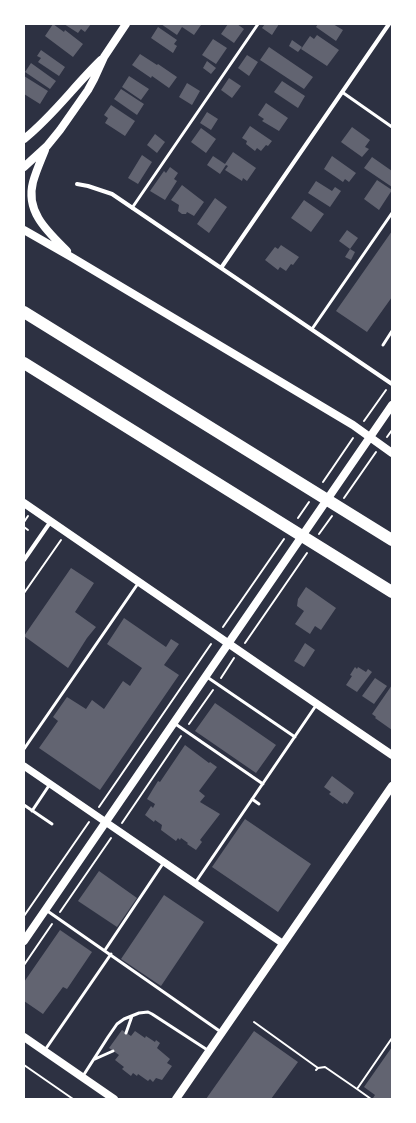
<!DOCTYPE html>
<html>
<head>
<meta charset="utf-8">
<style>
	body { margin:0 }
	#map { position:relative; width:416px; height:1123px; overflow:hidden; background:#2d3142; font-family:"Archivo Narrow",sans-serif }
	canvas { display:block }
	.frame { position:absolute; inset:0; border:25px solid #fff; pointer-events:none }
</style>
</head>
<body>
<div id="map">
<canvas width="416" height="1123"></canvas>
<div class="frame"></div>
</div>
<script>
const c = document.querySelector('canvas').getContext('2d');
c.lineJoin = 'round';
function paint(path, color) { c.fillStyle = color; c.fill(path, 'evenodd'); }
function strokePath(path, color, width, dash) { c.strokeStyle = color; c.lineWidth = width; c.lineCap = dash ? 'butt' : 'round'; c.setLineDash(dash || []); c.stroke(path); }
paint(new Path2D(`
	M53,24L64,32L65,30L83,44L73,57L45,36Z
	M64,24H91L85,32L81,29L78,33Z
	M161,24H200L201,25L194,35L182,27L177,35Z
	M228,24H237L244,29L234,43L221,34Z
	M265,24H279L272,35L262,28Z
	M318,24H333L343,30L336,41L316,27Z
	M158,27L177,40L174,44L177,46L173,53L151,38Z
	M317,35L339,50L327,66L301,49L310,36L314,39Z
	M213,39L227,48L216,64L202,55Z
	M292,40L302,47L298,52L289,46Z
	M269,47L313,77L304,89L260,60Z
	M41,50L65,67L59,76L38,62L41,58L37,56Z
	M140,54L157,65L158,64L177,77L169,88L152,76L151,78L132,65Z
	M247,55L258,62L249,76L238,68Z
	M207,61L216,68L211,74L203,68Z
	M31,63L56,81L50,89L25,72Z
	M24,76L48,91L40,104L24,94Z
	M129,76L149,89L141,100L122,87Z
	M229,78L241,86L232,98L221,90Z
	M282,81L305,96L298,108L274,92Z
	M187,83L200,91L192,105L179,97Z
	M121,89L144,104L137,115L114,99Z
	M266,103L288,118L279,131L262,121L264,119L258,115Z
	M111,105L135,121L125,136L105,123L108,118L104,115Z
	M207,112L218,119L211,130L200,123Z
	M250,126L272,141L268,146L266,145L261,151L257,148L255,151L246,144L247,141L242,138Z
	M352,127L370,140L365,147L369,149L362,157L341,142Z
	M201,128L216,139L206,153L191,142Z
	M155,134L165,142L157,153L147,145Z
	M233,152L256,168L247,181L243,178L242,181L225,170L228,166L226,165L220,174L207,165L213,156L225,164Z
	M142,155L152,162L138,184L128,178Z
	M332,156L356,173L349,182L345,179L343,182L324,169Z
	M372,157L392,171V187L364,168Z
	M170,167L178,173L174,179L177,181L165,200L150,191L164,171L166,173Z
	M377,180L392,190L379,210L364,199Z
	M316,181L332,191L335,187L341,191L330,207L308,193Z
	M182,185L204,202L194,216L187,212L186,214H182L178,211L179,205L171,200Z
	M215,198L227,207L209,233L197,224Z
	M304,200L324,214L311,232L291,218Z
	M347,230L358,238L350,249L339,241Z
	M392,231V297L367,332L336,311Z
	M281,245L299,257L293,265L291,264L286,271L280,267L278,270L265,260L275,247L278,249Z
	M350,249L355,252L351,260L345,257Z
	M71,568L94,583L75,612L96,627L87,638L68,668L24,636Z
	M306,587L336,608L321,630L315,626L310,634L295,624L304,611L297,606L298,599Z
	M124,618L166,647L171,639L179,644L164,665L179,675L100,790L39,748L58,721L53,717L67,697L86,709L92,700L104,709L123,681L130,686L142,668L107,644Z
	M305,643L315,650L304,667L294,661Z
	M355,667L357,669L358,667L366,672L368,669L372,672L357,692L346,685L352,676L350,675Z
	M375,678L387,686L374,704L362,696Z
	M392,685V730L375,718L376,717L372,714Z
	M215,703L276,745L256,773L195,731Z
	M185,745L209,763L210,762L217,767L199,791L205,796L200,802L220,814L200,840L202,842L196,850L187,844L188,843L181,838L180,840L178,838L176,841L161,830L162,825L155,820L154,822L145,815L151,806L153,808L155,804L147,799L153,789L158,781L160,782Z
	M332,776L352,791L354,793L347,804L344,802L343,804L329,794L331,792L324,787Z
	M245,819L311,864L278,912L212,867Z
	M99,871L137,898L117,927L78,901Z
	M164,895L204,922L161,986L121,959Z
	M60,930L92,952L67,989L63,987L43,1014L24,1001V982Z
	M122,1030L131,1036L135,1031L145,1038L146,1036L155,1042L156,1040L160,1043L157,1048L170,1059L167,1063L172,1066L162,1080L156,1078L153,1082L150,1079L148,1081L138,1074L137,1076L133,1073L131,1076L122,1069L124,1067L115,1060L119,1055L109,1048Z
	M254,1031L298,1062L271,1099H206Z
	M392,1047V1099H374L373,1098L375,1095L364,1087Z`), '#626471');
strokePath(new Path2D(`
	M364,421L386,390
	M387,437L392,430
	M323,482L353,438
	M344,498L376,452
	M298,518L309,502
	M24,522L28,516
	M24,527L28,530
	M319,534L332,516
	M24,593L61,540
	M223,627L284,539
	M245,643L307,553
	M221,678L234,658
	M189,724L213,690
	M99,807L211,644
	M122,823L181,736
	M60,912L111,838
	M24,916L89,822
	M24,965L52,924
	M254,1022L318,1068
	M24,1065L73,1099
	M316,1070L318,1068L325,1067L357,1089L392,1038
	M357,1089L371,1099`), '#fff', 2);
strokePath(new Path2D(`
	M342,92L392,127
	M132,208L258,24
	M312,329L392,213
	M383,345L392,331
	M207,677L295,737
	M174,723L263,784
	M24,749L139,582
	M252,799L259,804
	M24,805L52,824
	M32,811L50,784
	M195,883L317,704
	M46,910L221,1032
	M105,950L164,862
	M126,1033L132,1016
	M45,1050L111,954
	M95,1059L113,1051
	M83,1076L108,1037L117,1024L124,1019L139,1013L148,1012L152,1014L209,1051`), '#fff', 3);
strokePath(new Path2D(`
	M77,184L88,186L112,194L392,384
	M221,268L389,24
	M24,560L51,521`), '#fff', 4);
strokePath(new Path2D(`
	M24,766L282,943`), '#fff', 7);
strokePath(new Path2D(`
	M24,139C53,116 74,86 101,60
	M45,150C41,160 36,171 33,182C25,212 48,232 67,251
	M24,167L47,146L60,130L88,90L94,79L104,57L126,24
	M24,230L73,258L353,425L392,453
	M24,503L267,670L392,755
	M24,941L392,405
	M24,1037L114,1099
	M176,1099L392,786`), '#fff', 8);
strokePath(new Path2D(`
	M24,312L392,540
	M24,363L392,592`), '#fff', 12);
</script>
</body>
</html>
